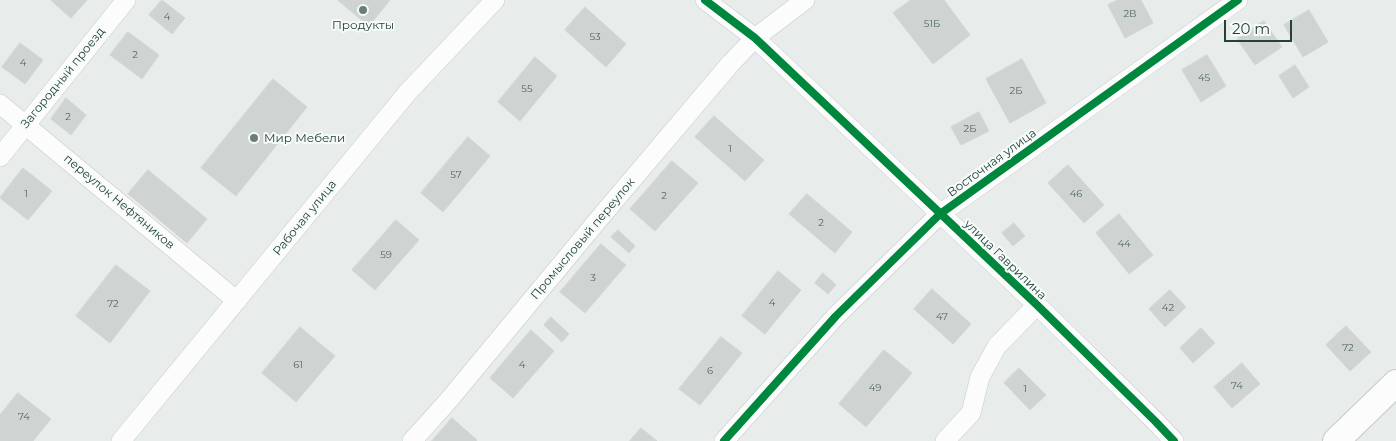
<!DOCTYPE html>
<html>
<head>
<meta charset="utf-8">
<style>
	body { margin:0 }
	#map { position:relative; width:1396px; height:441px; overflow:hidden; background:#e8edeb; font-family:Montserrat,sans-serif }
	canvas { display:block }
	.scale { position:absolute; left:1224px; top:20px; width:68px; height:22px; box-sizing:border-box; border:2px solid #24423a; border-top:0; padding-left:6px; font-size:15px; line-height:18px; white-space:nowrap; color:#24423a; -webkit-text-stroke:4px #f7fbf9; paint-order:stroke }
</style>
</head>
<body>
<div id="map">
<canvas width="1396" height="441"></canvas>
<div class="scale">20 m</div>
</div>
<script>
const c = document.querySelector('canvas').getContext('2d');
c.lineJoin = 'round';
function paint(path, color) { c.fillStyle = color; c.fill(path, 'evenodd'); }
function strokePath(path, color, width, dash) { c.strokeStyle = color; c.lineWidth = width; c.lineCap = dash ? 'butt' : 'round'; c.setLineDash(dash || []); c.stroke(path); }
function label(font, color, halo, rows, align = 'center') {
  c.font = font + ' Montserrat,sans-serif'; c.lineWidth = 4; c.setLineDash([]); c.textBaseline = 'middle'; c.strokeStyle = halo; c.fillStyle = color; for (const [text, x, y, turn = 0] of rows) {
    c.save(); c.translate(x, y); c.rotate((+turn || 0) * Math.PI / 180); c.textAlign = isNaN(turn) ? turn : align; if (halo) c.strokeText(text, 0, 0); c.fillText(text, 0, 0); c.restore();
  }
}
const building = new Path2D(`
	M51,0H87L71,18Z
	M162,0L185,18L172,34L149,15Z
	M338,0H390L369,26Z
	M911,0H944L970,35L933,64L893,13Z
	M1118,0H1141L1153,23L1125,38L1108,5Z
	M585,7L626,44L606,67L565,30Z
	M1309,10L1328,42L1303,57L1284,25Z
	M1264,21L1282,47L1255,65L1237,39Z
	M128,32L159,55L142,79L110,55Z
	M20,43L43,60L25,84L2,67Z
	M1207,55L1226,86L1201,102L1182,70Z
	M535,57L557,76L520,121L498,102Z
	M1022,59L1046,103L1010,123L986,79Z
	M1295,65L1309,87L1293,98L1279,76Z
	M273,79L307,107L236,196L201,168Z
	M66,98L86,115L71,135L51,119Z
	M979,112L989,131L961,145L951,127Z
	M714,116L764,160L745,181L695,137Z
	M468,137L490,156L443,212L421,193Z
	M672,161L698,183L655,231L630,209Z
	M1068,165L1104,205L1084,223L1048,183Z
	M23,168L52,191L28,220L0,198Z
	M148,170L207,219L187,243L128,194Z
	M807,194L852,232L835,253L789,214Z
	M1119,214L1153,255L1129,274L1096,233Z
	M396,220L419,240L375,290L352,270Z
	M1014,223L1025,236L1013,246L1002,233Z
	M618,230L635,246L629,253L611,237Z
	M601,244L626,265L585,313L560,292Z
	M116,265L150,291L110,343L76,316Z
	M778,271L801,290L765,334L742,316Z
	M823,273L836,285L828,294L815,283Z
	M932,289L971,324L953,344L914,309Z
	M1170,290L1186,307L1165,327L1149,309Z
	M551,317L569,334L562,342L544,325Z
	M1346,326L1371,352L1350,371L1326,345Z
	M300,327L335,356L296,402L262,373Z
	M1201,328L1215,343L1193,363L1180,348Z
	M531,330L554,351L513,398L490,378Z
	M721,337L742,353L700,405L679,389Z
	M884,350L912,373L866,427L839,404Z
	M1242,363L1260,384L1232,408L1214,387Z
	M1019,368L1046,395L1030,410L1004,383Z
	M18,393L51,419L33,441H0V415Z
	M452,418L477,440L476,441H432Z
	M641,428L657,441H630Z`);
paint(building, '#cfd4d2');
strokePath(building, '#d1d6d4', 1);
const street = new Path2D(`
	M705,0L755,38L1037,305L1155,421L1174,441
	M0,104L237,301
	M0,157L126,0
	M121,441L408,92L495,0
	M412,441L448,401L603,214L731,63L755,38L805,0
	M724,441L836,316L940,214L1238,0
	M945,441L971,413L980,377L997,346L1037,305`);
const secondary = new Path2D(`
	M1336,441L1396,383`);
strokePath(street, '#c5cac8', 20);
strokePath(secondary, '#c3cbc8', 28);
strokePath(street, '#fcfcfc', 19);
strokePath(secondary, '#fcfcfc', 26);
strokePath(new Path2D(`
	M705,0L755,38L1037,305L1155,421L1174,441
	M724,441L836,316L940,214L1238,0`), '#00873e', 8);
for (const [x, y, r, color] of [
	[363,10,5,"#697e78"],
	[254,138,5,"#697e78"]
]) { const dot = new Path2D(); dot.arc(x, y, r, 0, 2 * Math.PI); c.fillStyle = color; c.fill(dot); strokePath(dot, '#f7fbf9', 2); }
label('10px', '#506761', null, [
	["2В",1130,14],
	["4",167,17],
	["51Б",932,24],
	["53",595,37],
	["2",135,55],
	["4",23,63],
	["45",1204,78],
	["55",527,89],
	["2Б",1016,91],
	["2",68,117],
	["2Б",970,129],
	["1",730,149],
	["57",456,175],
	["1",26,194],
	["46",1076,194],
	["2",664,196],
	["2",821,223],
	["44",1124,244],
	["59",386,255],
	["3",593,278],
	["4",772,303],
	["72",113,304],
	["42",1168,308],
	["47",942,317],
	["72",1348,348],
	["61",298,365],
	["4",522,365],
	["6",710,371],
	["74",1237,386],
	["49",875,388],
	["1",1025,389],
	["74",24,417]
]);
label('12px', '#24423a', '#f7fbf9', [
	["Продукты",363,25],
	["Мир Мебели",264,138,"left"]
]);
label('12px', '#24423a', '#f7fbf9', [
	["Загородный проезд",63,78,-51],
	["Восточная улица",992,163,-36],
	["переулок Нефтяников",119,202,40],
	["Рабочая улица",305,218,-51],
	["Промысловый переулок",583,239,-50],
	["улица Гаврилина",1005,260,44]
]);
</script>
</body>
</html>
